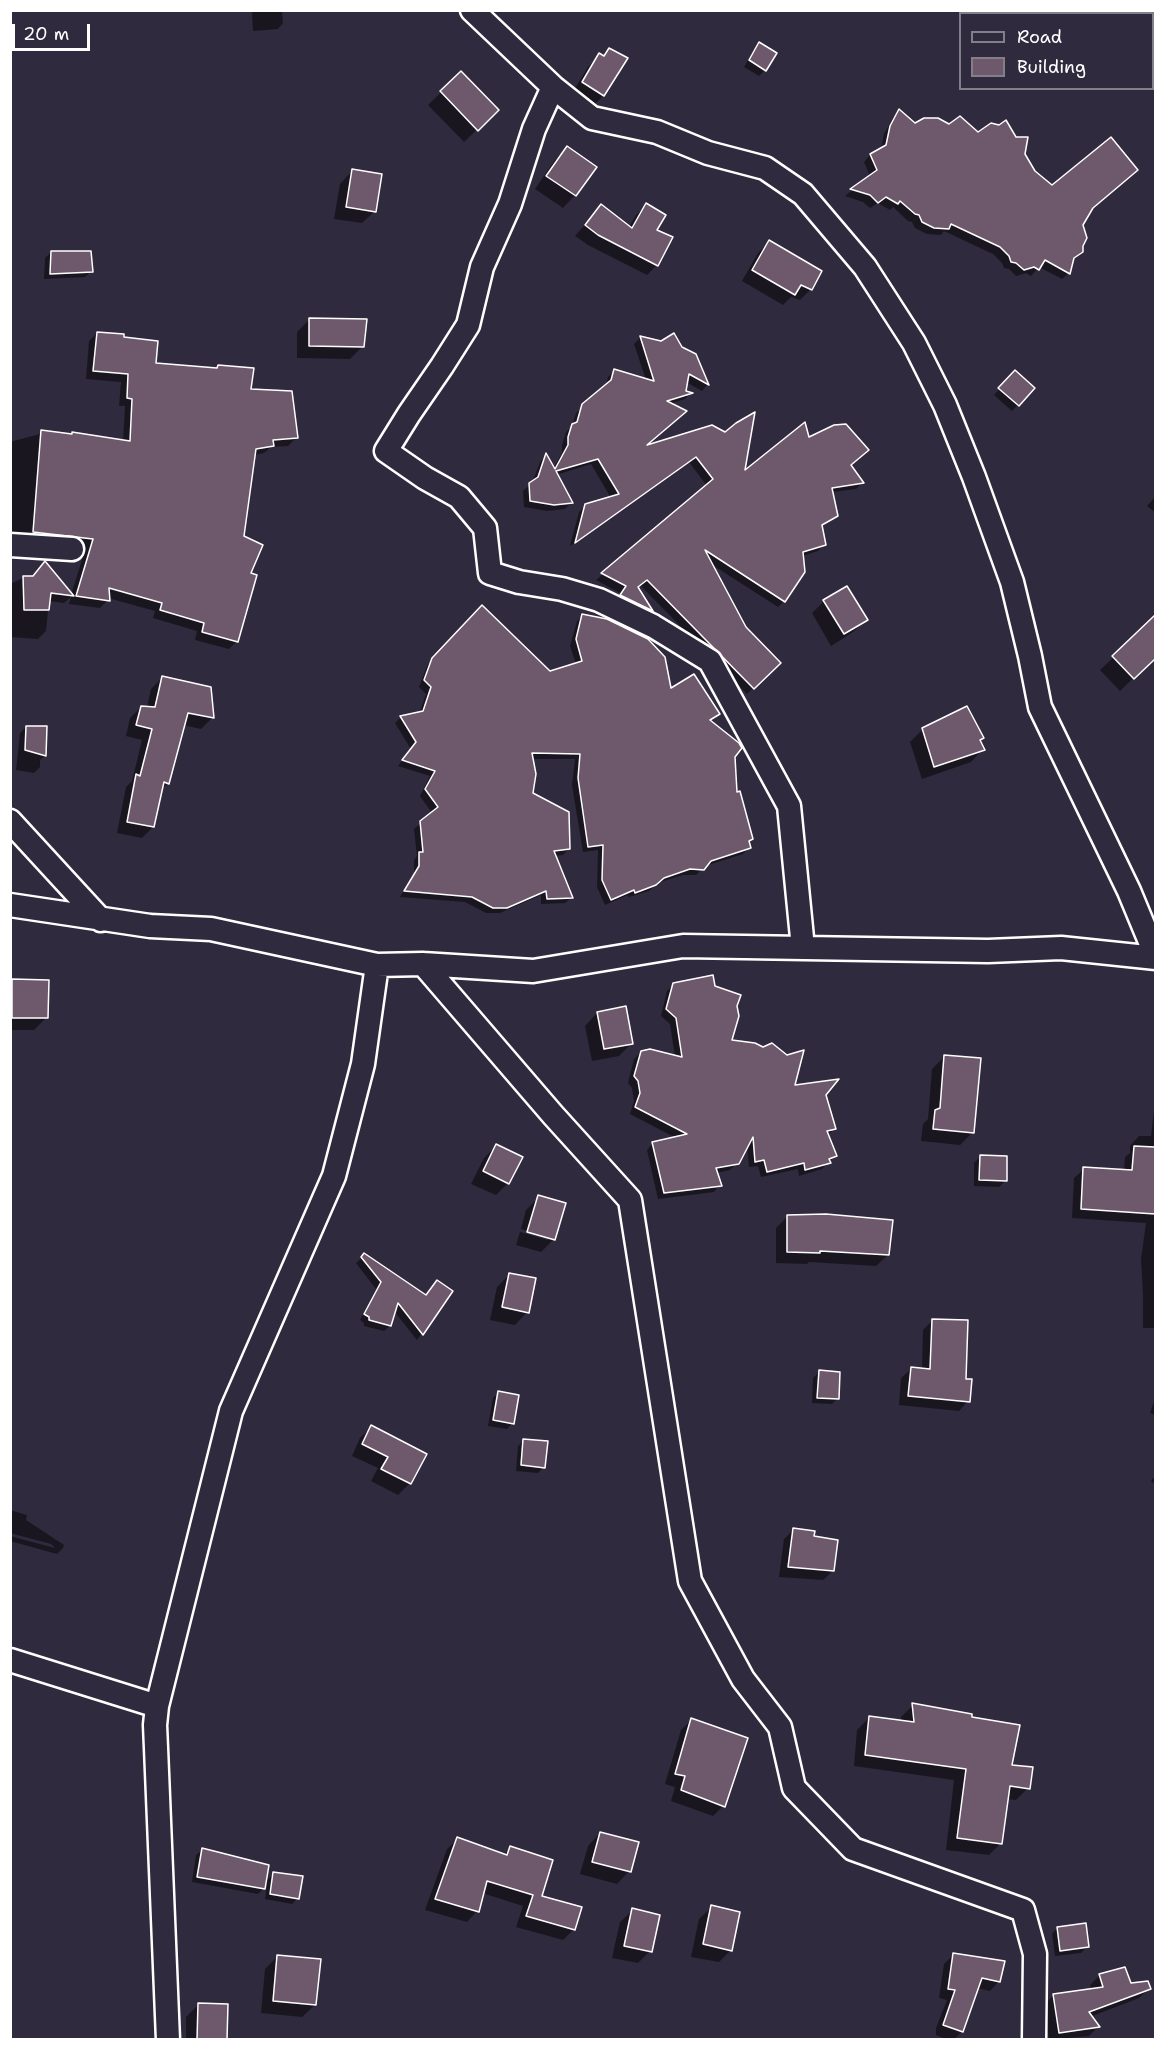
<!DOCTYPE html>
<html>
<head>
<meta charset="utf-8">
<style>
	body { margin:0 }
	#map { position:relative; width:1166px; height:2050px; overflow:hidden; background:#2f2a3d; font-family:"Shantell Sans",sans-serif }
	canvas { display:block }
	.frame { position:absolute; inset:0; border:12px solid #fff; pointer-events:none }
	.legend { position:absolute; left:959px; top:12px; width:195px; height:78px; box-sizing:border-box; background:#2f2a3d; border:2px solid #827f8b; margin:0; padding:8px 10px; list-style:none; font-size:18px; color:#fff }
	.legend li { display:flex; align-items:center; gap:12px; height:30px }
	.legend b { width:30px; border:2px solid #827f8b }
	.scale { position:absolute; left:12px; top:24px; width:78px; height:27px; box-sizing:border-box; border:3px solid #fff; border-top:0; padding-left:8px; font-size:18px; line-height:21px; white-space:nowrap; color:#fff; -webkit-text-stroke:4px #2f2a3d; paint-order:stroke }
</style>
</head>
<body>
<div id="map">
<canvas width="1166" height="2050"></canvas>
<div class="frame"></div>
<ul class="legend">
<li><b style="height:8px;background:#2f2a3d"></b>Road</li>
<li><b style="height:16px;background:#6e586c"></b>Building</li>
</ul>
<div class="scale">20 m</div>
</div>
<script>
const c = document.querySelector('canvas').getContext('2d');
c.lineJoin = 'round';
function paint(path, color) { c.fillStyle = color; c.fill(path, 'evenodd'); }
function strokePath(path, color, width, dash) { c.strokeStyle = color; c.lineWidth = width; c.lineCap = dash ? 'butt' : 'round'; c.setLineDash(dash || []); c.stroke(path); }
paint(new Path2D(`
	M255,10H282L283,23L278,29L253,31L252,13Z
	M760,44L765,70L759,76L744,67L754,50Z
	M609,50L626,58L603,96L591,108L571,95L588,67L600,55L602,57Z
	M461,73L497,110L464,142L428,105Z
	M899,111L914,125L949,126L978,134L1024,154L1034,172L1052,187L1090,210L1081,225L1082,251L1072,260L1069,273L1062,279L1039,267L1031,276L1026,273L1016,276L1009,269L1004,268L1002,263L993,254L944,231L941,235L927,234L915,228L912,222L908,221L893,207L890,210L878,203L870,208L863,202L845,196L870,176L864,162L870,155L881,150L884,134L893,118Z
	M567,148L575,195L563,208L535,189L555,160Z
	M352,171L375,211L362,223L334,219L340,184Z
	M647,204L657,265L647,275L588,245L575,236L601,206L629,227L636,215Z
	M769,242L811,289L800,300L791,297L783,305L742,281L758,253Z
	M51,252L91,271L85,277L44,279L45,258Z
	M309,320L363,346L350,359L297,358V332Z
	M97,333L154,365L215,369L218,366L250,390L296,438L288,446L271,447L264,453L254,455L243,537L249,574L237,641L229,649L195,640L197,631L153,618L155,611L108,598V600L100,608L69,604L71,597L64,603L49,601L46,631L38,639L10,637V584L23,578L71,595L86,547L12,538L10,539V442L47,432L123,442L125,406H119L121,382L86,379L89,341ZM57,592V595L43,593Z
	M641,337L681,348L694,355L707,385L702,391L686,382L684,392L690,394L685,399L669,404L642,448L712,426L743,474L808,439L849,465L862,483L856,489L832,492L836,516L821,527L824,544L818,551L802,556L784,601L778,607L711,564L745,627L779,663L747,694L640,585L637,588L652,611L646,617L615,602L620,593L596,580L707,486L689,462L570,546L579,512L586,505L611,498L591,464L556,475L571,503L565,509L547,511L524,507L523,491L532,483L540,462L546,456L553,469L562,453V445L566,432L572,426L576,413L606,387L608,377L614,371L646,380L634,344Z
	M1015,372L1033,389L1012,411L994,395Z
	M1156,496V513L1147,506Z
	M824,601L866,620L853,632L831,646L812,613Z
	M482,607L549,672L576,664L570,646L577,621L583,615L670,690L718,714L709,722L734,757L736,793L752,839L748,843L749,848L743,854L705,866L696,875H683L657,883L649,891L629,897L628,895L605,905L597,887L598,850L583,852L572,785L575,759H532L531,794L569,849L563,855L554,856L571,898L565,903L541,904V895L500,913H486L465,902L400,897L414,873V860L417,856L414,829L432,813L420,796L430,776L398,766L411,749L395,723L400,718L419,714L426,694L419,687L427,666Z
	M1135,637L1154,658L1120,691L1100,670Z
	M162,678L210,688L212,718L201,729L183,725L168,783L161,790L153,827L142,838L117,833L126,787L132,781L142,740L126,736L130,718L141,707L147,708L151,689Z
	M26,727L46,728L45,756L40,760V767L34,773L16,770L20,733Z
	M923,729L978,741L983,749L971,762L922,779L910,742Z
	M13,981L46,1018L34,1030H10V983Z
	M674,984L714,987L736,1006L730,1041L793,1087L825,1095L834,1129L827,1136L835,1156L822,1169L799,1176L798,1169L761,1177L758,1166L749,1167L747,1145L737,1163L730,1170L716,1173L720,1185L714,1192L658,1199L647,1150L653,1143L676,1138L630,1114L634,1101L632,1088L628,1083L634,1059L641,1052L675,1057L670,1024L661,1016L667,991Z
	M597,1013L632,1043L619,1056L592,1061L585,1026Z
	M945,1056L973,1132L960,1145L921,1141L923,1124L928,1119L932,1069Z
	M1156,1093V1328H1143V1295L1141,1259L1146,1223L1072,1218L1074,1178L1084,1169L1124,1171L1125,1157L1130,1153V1146L1139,1136H1151Z
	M496,1146L508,1183L496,1195L471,1184L484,1158Z
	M980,1157L1005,1181L999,1187L974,1186V1163Z
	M539,1197L564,1204L553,1240L541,1252L516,1245L520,1232L548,1240V1237L521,1229L526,1210Z
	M787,1217L888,1255L876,1266L809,1262L807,1264L776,1263V1228Z
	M365,1255L425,1296L437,1282L451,1291L417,1340L394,1311L390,1326L384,1331L364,1326V1323L360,1320L376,1289L356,1263Z
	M510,1274L527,1312L515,1325L490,1320L497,1287Z
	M933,1320L964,1380L968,1401L959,1411L899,1405L901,1378L911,1369L922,1370L923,1330Z
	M819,1372L838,1398L832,1404L812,1403L813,1378Z
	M499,1392L512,1423L507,1429L488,1426L493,1398Z
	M1156,1396V1415L1150,1413Z
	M372,1427L410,1483L398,1495L371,1481L378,1468L352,1456L360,1438Z
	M524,1440L544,1467L538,1473L516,1471L518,1446Z
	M1156,1475V1485L1151,1481Z
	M10,1510L27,1515L26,1520L64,1545L63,1548L57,1554L10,1541V1536L55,1548L51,1544L10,1533Z
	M794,1529L813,1538L833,1571L823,1580L779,1577L784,1539Z
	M913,1705L1028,1788L1016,1800L1007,1799L1001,1843L989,1855L946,1850L954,1780L854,1766L857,1730L869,1718L901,1722V1717Z
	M691,1720L723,1806L713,1816L671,1801L675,1787L665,1784L681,1730Z
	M600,1833L629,1871L617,1884L580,1874L588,1846Z
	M458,1839L503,1855L510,1848L540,1897L574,1929L563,1940L516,1927L523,1906L482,1893L477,1911L467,1922L425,1910L447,1849Z
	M202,1850L265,1882L274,1873L298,1898L292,1904L265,1899L267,1885L258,1894L192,1882L196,1855Z
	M712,1907L731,1950L719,1962L691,1957L699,1919Z
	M633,1910L650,1951L638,1963L612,1958L620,1922Z
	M1057,1928L1087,1947L1081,1953L1055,1956L1052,1934Z
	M953,1955L999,1981L990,1991L977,1988L962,2031L954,2040H948L936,2035V2028L947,2000L939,1998L944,1964Z
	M278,1956L315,2005L302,2017L261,2013L265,1969Z
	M1100,1975L1149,1989L1139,1998L1090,2017L1098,2027L1089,2036L1049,2040L1044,2005L1054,1995L1092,1990L1090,1985Z
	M199,2004L225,2040H186V2017Z`), '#0007');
const building = new Path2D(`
	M759,42L777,53L766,71L749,60Z
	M609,48L628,58L604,96L582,82L599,53L604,56Z
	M461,71L499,110L478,131L440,91Z
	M899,109L915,123L924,118H938L949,124L960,116L978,132L991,123L999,125L1006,120L1016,137H1028L1025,154L1035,171L1052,185L1111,137L1138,170L1093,208L1083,225L1087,238L1083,246V252L1074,258L1070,274L1045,260L1039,270L1034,267L1024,270L1016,263L1011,262L1009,256L1000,247L951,224L949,229L934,228L922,222L919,215L915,214L900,201L898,204L886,197L878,203L870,195L850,189L877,170L870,154L886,145L890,126Z
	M567,146L597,167L576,196L546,176Z
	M352,169L382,174L376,212L346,207Z
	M646,203L666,215L657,230L673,237L658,266L598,235L585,225L601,204L632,228Z
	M769,240L822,271L812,290L801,285L795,295L752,270Z
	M51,251H91L93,272L50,274Z
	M309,318L367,319L364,347L309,346Z
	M97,332L124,334V337L158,341L156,363L217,368L218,365L254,368L251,389L292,391L298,438L273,440L274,446L256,449L244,536L263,545L251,573L257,575L238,642L202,632L204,623L160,610L162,603L109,588L110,601L76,596L93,539L33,532L41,430L72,434V432L130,441L132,399L127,398L128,374L93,371Z
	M674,333L682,347L696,354L709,385L689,374L686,391L693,393L667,401L687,411L647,445L712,425L725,432L736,423L755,412L745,470L805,422L809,437L834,425L846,424L869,450L851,465L864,483L832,488L838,516L822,525L826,545L803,552L805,572L785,602L705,550L746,627L781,663L754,689L647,580L638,587L653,611L620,595L626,586L601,573L713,479L696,457L575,543L585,504L619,494L598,459L556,471L573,503L554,505L530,501L529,483L538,477L546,453L555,469L568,445V437L572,424L577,422L582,404L611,380L614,369L654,381L640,336L661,341Z
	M1015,370L1035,388L1019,406L998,388Z
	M45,561L74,596L51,593L49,610H24L23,576H33Z
	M847,586L868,620L844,634L823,600Z
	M482,605L550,671L582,661L576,639L582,614L607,619L648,639L665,657L671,688L694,674L720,714L710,720L739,743L742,748L735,757L737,792L740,791L753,839L749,841L751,848L711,861L704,870L690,869L664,878L656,885L635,893L634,890L611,900L602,880L603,845L588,847L578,778L580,754L532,753L536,774L533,793L569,812L570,849L554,851L573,898L547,899L546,891L507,908H493L472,897L404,891L419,866V852H423L420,821L438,807L425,789L435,771L402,760L416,742L400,716L423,711L431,687L424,680L432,658Z
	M1155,615V659L1134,679L1112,656Z
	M162,676L211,687L214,718L188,713L169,784L164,782L154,827L127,822L136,774L140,776L152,729L136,725L141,706L155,707Z
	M967,706L984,738L980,740L985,750L934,767L922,728Z
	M26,726H47L46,756L25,750Z
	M713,975L715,986L741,995L737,1006L739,1016L732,1040L755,1043L763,1047L772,1043L787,1055L804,1050L795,1085L839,1079L826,1095L836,1129L827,1131L837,1156L829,1159L831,1163L805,1170L804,1163L767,1172L764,1160L755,1162L753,1137L739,1164L716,1168L722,1186L664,1193L652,1142L687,1134L635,1107L640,1093L638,1081L634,1076L641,1051L650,1049L682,1057L676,1018L666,1009L673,983Z
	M12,979L49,980L48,1018H12Z
	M626,1006L633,1044L604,1049L597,1012Z
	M944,1055L981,1058L974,1133L933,1129L935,1110L940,1108Z
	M496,1144L523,1157L509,1184L483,1171Z
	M1134,1146L1155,1147V1214L1081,1209L1083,1167L1132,1170Z
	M980,1155L1007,1156V1181L979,1180Z
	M538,1195L566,1203L555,1240L527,1232Z
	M826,1214L893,1220L889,1255L820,1251V1253L787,1252V1215Z
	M364,1253L426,1295L437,1280L453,1291L423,1335L398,1303L391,1326L369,1320V1317L364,1314L381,1282L361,1257Z
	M509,1273L536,1278L529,1313L502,1307Z
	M932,1319L968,1320L966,1379H972L970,1402L908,1396L911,1367L930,1369Z
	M819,1370L840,1372L839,1399L817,1398Z
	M498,1391L519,1395L514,1424L493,1420Z
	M371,1425L427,1454L411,1484L381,1469L388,1457L362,1444Z
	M523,1439L548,1441L545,1468L521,1465Z
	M793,1528L815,1531L814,1536L838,1540L834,1571L788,1567Z
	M912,1703L972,1714V1717L1020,1725L1012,1765L1033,1767L1030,1789L1010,1786L1002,1844L957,1838L966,1769L865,1755L869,1716L914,1722Z
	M691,1718L748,1738L725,1807L681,1790L685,1776L675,1774Z
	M600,1832L639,1842L631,1872L592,1862Z
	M457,1837L507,1855L510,1846L553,1860L542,1896L582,1907L575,1930L526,1916L533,1895L487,1881L479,1912L435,1899Z
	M202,1848L269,1865L265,1889L197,1877Z
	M273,1872L303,1876L299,1899L270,1894Z
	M711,1905L740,1912L732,1951L703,1944Z
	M632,1908L660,1915L652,1952L624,1946Z
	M1086,1923L1089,1947L1060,1951L1057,1927Z
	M953,1953L1005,1961L1000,1982L982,1978L963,2032L943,2025L955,1990L948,1989Z
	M277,1955L321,1959L316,2005L273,2001Z
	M1125,1967L1131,1983L1148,1981L1151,1989L1089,2012L1100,2027L1059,2033L1053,1994L1103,1987L1099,1974Z
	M198,2003L228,2004L227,2040H197Z`);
paint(building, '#6e586c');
strokePath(building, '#fff', 1.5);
const street = new Path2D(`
	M472,10L553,87L592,118L657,132L708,153L765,168L803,194L865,267L914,343L945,405L974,477L1012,582L1030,656L1040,707L1129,891L1156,956
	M553,87L534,129L510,204L482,267L468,325L442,366L409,414L386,451L425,478L459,497L485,528L490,573L519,582L562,589L599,600L653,626L710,661L789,806L803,948
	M10,545L72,549
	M10,821L101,920
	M10,905L150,926L211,929L377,965L423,964L533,971L683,946L988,951L1061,948L1156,958
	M423,964L553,1115L630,1200L690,1581L743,1679L780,1727L794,1788L853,1849L1023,1910L1035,1954L1034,2040
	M10,1660L157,1706L231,1411L334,1176L363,1064L377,965
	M157,1706L155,1725L156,1748L168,2040`);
strokePath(street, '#fff', 27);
strokePath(street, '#2f2a3d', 22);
</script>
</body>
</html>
